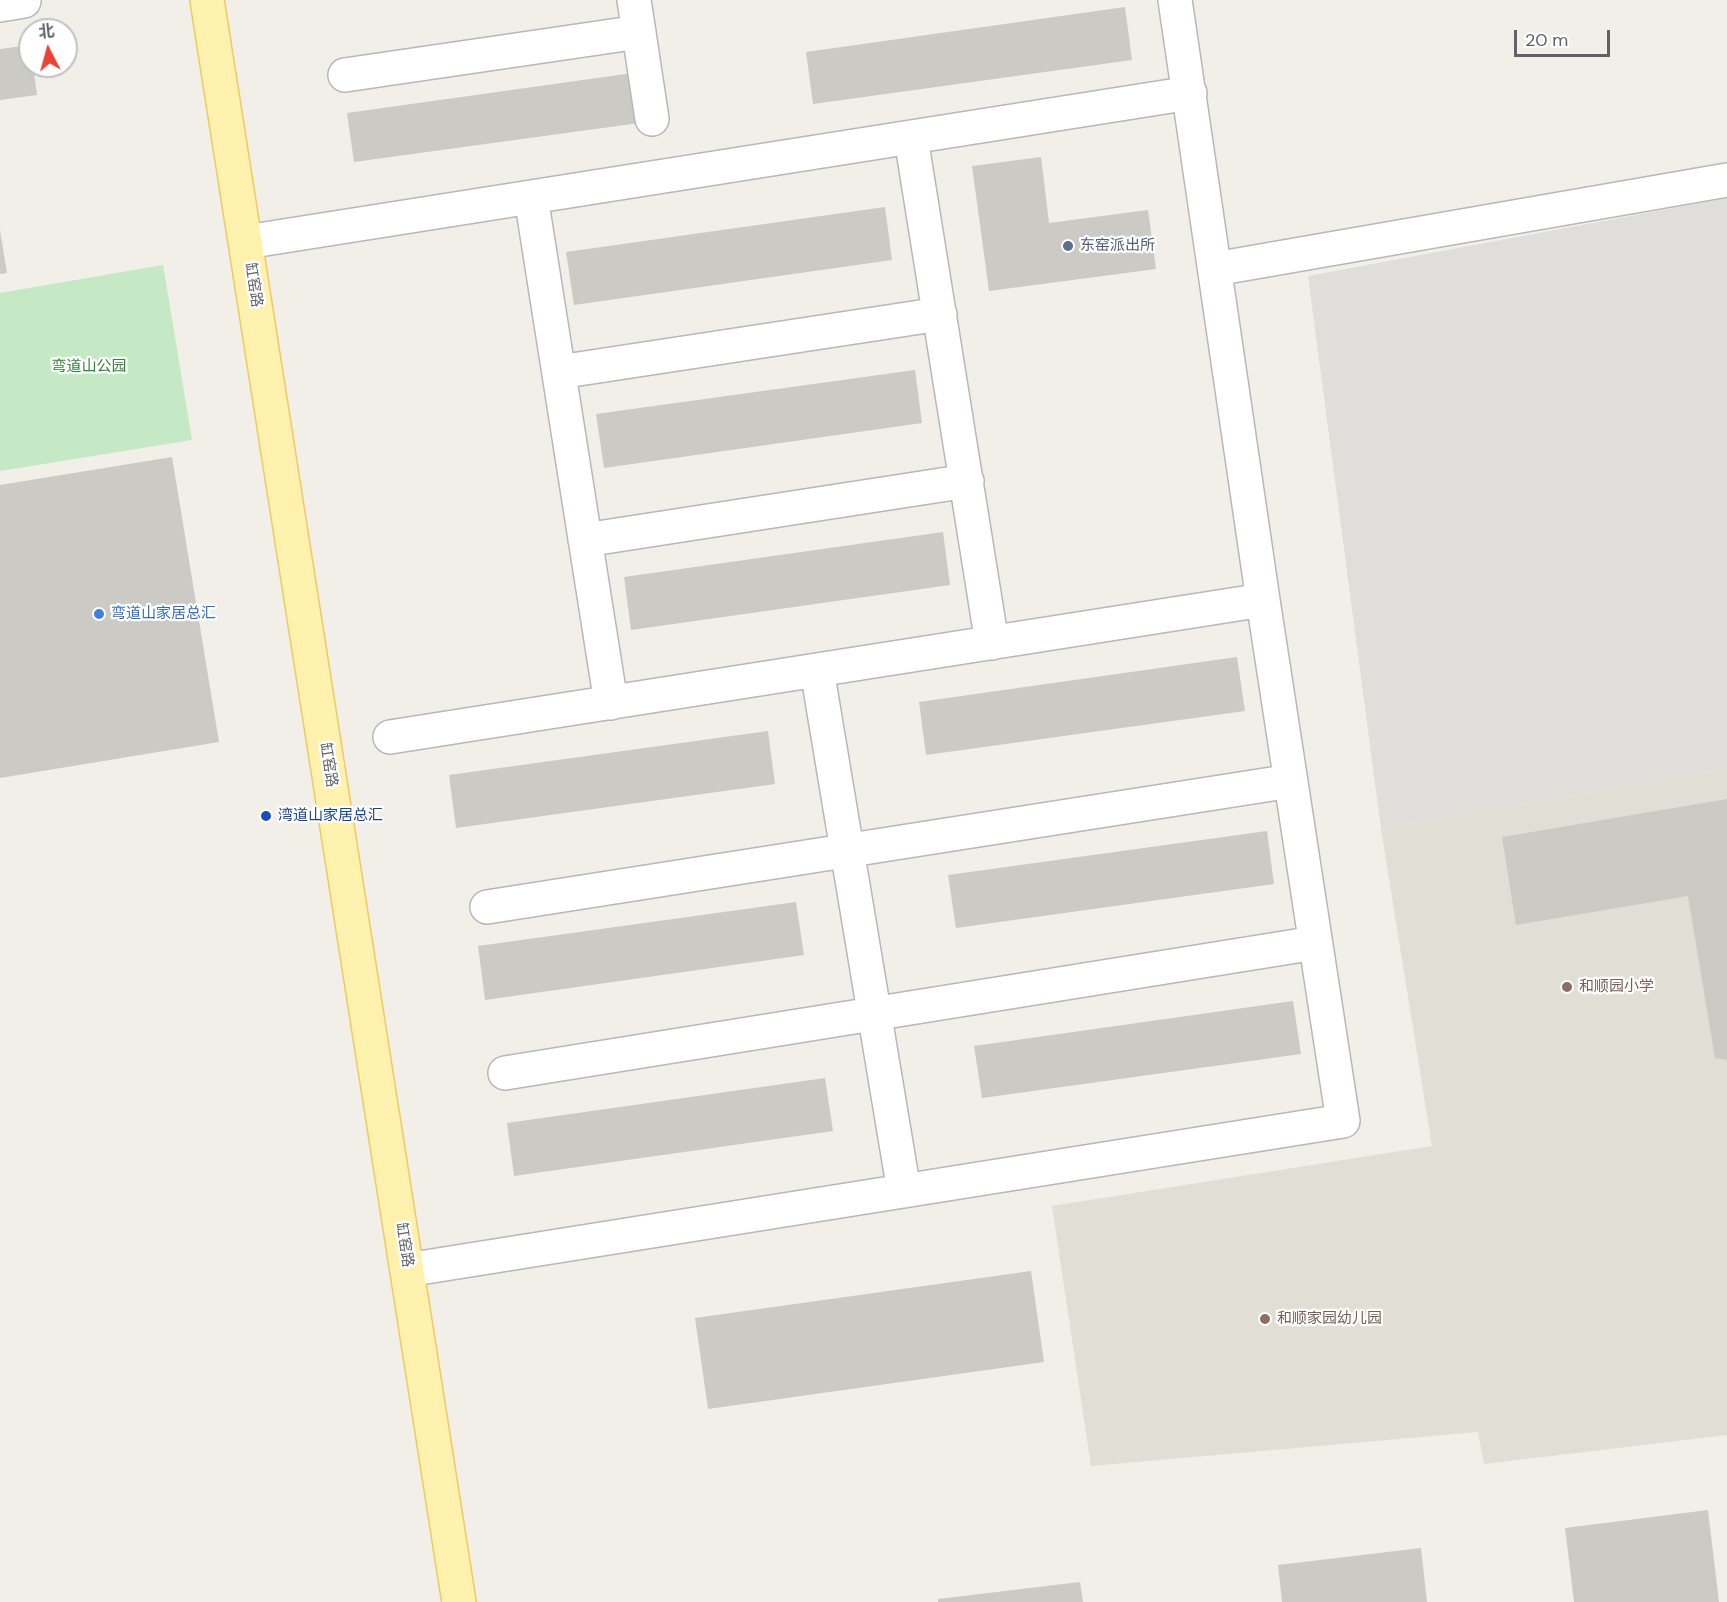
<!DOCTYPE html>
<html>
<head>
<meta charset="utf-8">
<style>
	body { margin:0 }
	#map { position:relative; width:1727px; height:1602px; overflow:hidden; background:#f1efe8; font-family:"DM Sans","Noto Sans SC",sans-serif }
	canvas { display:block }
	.north { position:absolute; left:18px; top:18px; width:60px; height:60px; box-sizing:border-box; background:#fff; border:2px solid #bfc1c3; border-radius:50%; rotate:354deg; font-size:16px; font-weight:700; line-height:24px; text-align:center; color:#5f6368 }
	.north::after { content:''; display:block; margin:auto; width:21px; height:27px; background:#ea4335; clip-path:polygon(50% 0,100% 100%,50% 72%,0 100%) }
	.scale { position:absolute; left:1514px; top:30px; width:96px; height:27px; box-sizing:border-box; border:3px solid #5f6368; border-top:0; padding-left:8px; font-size:18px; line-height:21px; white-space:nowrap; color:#5f6368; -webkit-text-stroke:4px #fff; paint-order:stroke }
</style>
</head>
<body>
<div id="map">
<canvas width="1727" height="1602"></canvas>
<div class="north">北</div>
<div class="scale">20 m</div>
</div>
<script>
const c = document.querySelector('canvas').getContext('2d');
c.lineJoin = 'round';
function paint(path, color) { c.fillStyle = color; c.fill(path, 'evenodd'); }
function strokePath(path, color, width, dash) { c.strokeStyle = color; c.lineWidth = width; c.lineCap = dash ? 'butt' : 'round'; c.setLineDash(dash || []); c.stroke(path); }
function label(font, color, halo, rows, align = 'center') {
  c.font = font + ' "DM Sans","Noto Sans SC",sans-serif'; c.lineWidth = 4.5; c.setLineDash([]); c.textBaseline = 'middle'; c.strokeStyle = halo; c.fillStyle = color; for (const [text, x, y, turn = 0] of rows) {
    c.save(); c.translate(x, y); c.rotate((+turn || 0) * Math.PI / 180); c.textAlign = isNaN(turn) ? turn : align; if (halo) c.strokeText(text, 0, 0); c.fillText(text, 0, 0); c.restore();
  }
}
paint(new Path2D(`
	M1727,198V769L1381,829L1308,276Z`), '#e0deda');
paint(new Path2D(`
	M1727,769V1435L1484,1464L1478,1432L1091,1466L1052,1206L1432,1146L1381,829Z`), '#e1ded6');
paint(new Path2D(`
	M163,265L192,440L0,471V293Z`), '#c5e8c5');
paint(new Path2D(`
	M1125,7L1132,60L813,104L806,52Z
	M30,45V66H33L37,95L0,100V49Z
	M647,71L654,121L354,162L347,113Z
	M1041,157L1049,223L1148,210L1156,269L989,291L972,166Z
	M885,207L892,260L574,305L566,252Z
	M0,230L7,273L0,274Z
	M915,370L922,423L604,468L596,414Z
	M172,457L219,742L0,778V485Z
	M943,532L950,585L631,630L624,577Z
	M1237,657L1245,711L926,755L919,702Z
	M768,731L775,784L456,828L449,775Z
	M1727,799V1060L1715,1058L1688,896L1516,925L1502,837Z
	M1267,831L1274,884L956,928L948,875Z
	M796,902L804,955L485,1000L478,946Z
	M1293,1001L1301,1054L982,1098L974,1046Z
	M825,1078L833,1131L514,1176L507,1123Z
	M1031,1271L1044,1362L708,1409L695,1318Z
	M1708,1510L1719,1602H1574L1565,1528Z
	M1421,1548L1427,1602H1282L1278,1565Z
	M1080,1582L1083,1602H938V1599Z`), '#cccac5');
const minor = new Path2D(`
	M634,0L652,119
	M0,5L24,1
	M345,75L639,32
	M911,138L992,643
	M531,197L611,703
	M246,242L1190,93
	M1215,269L1727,180
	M559,372L940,314
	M585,540L967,481
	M817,670L904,1191
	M390,737L1263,600
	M487,907L1291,781
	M505,1073L1315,943
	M407,1270L1343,1121L1263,600L1175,0`);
const major = new Path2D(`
	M207,0L459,1602`);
strokePath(minor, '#b5b8bc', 36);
strokePath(major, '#f2c960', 36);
strokePath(minor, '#fff', 33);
strokePath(major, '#fff2af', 33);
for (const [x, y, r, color] of [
	[1068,246,6,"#5c6f8a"],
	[99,614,6,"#3f7fe0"],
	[266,816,6,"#1a4fb4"],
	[1567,987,6,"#8d6e63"],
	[1265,1319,6,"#8d6e63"]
]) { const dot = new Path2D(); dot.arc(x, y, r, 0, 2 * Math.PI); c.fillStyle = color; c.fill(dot); strokePath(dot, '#fff', 2); }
label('15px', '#4e5e75', '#fff', [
	["东窑派出所",1080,246]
], 'left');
label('15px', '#5f6368', '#fff', [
	["缸窑路",253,285,81],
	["缸窑路",328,765,81],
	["缸窑路",404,1245,81]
]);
label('15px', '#348238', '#fff', [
	["弯道山公园",89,367]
]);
label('15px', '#366cbe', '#fff', [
	["弯道山家居总汇",111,614]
], 'left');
label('15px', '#164399', '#fff', [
	["湾道山家居总汇",278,816]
], 'left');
label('15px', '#785e54', '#fff', [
	["和顺园小学",1579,987],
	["和顺家园幼儿园",1277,1319]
], 'left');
</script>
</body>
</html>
